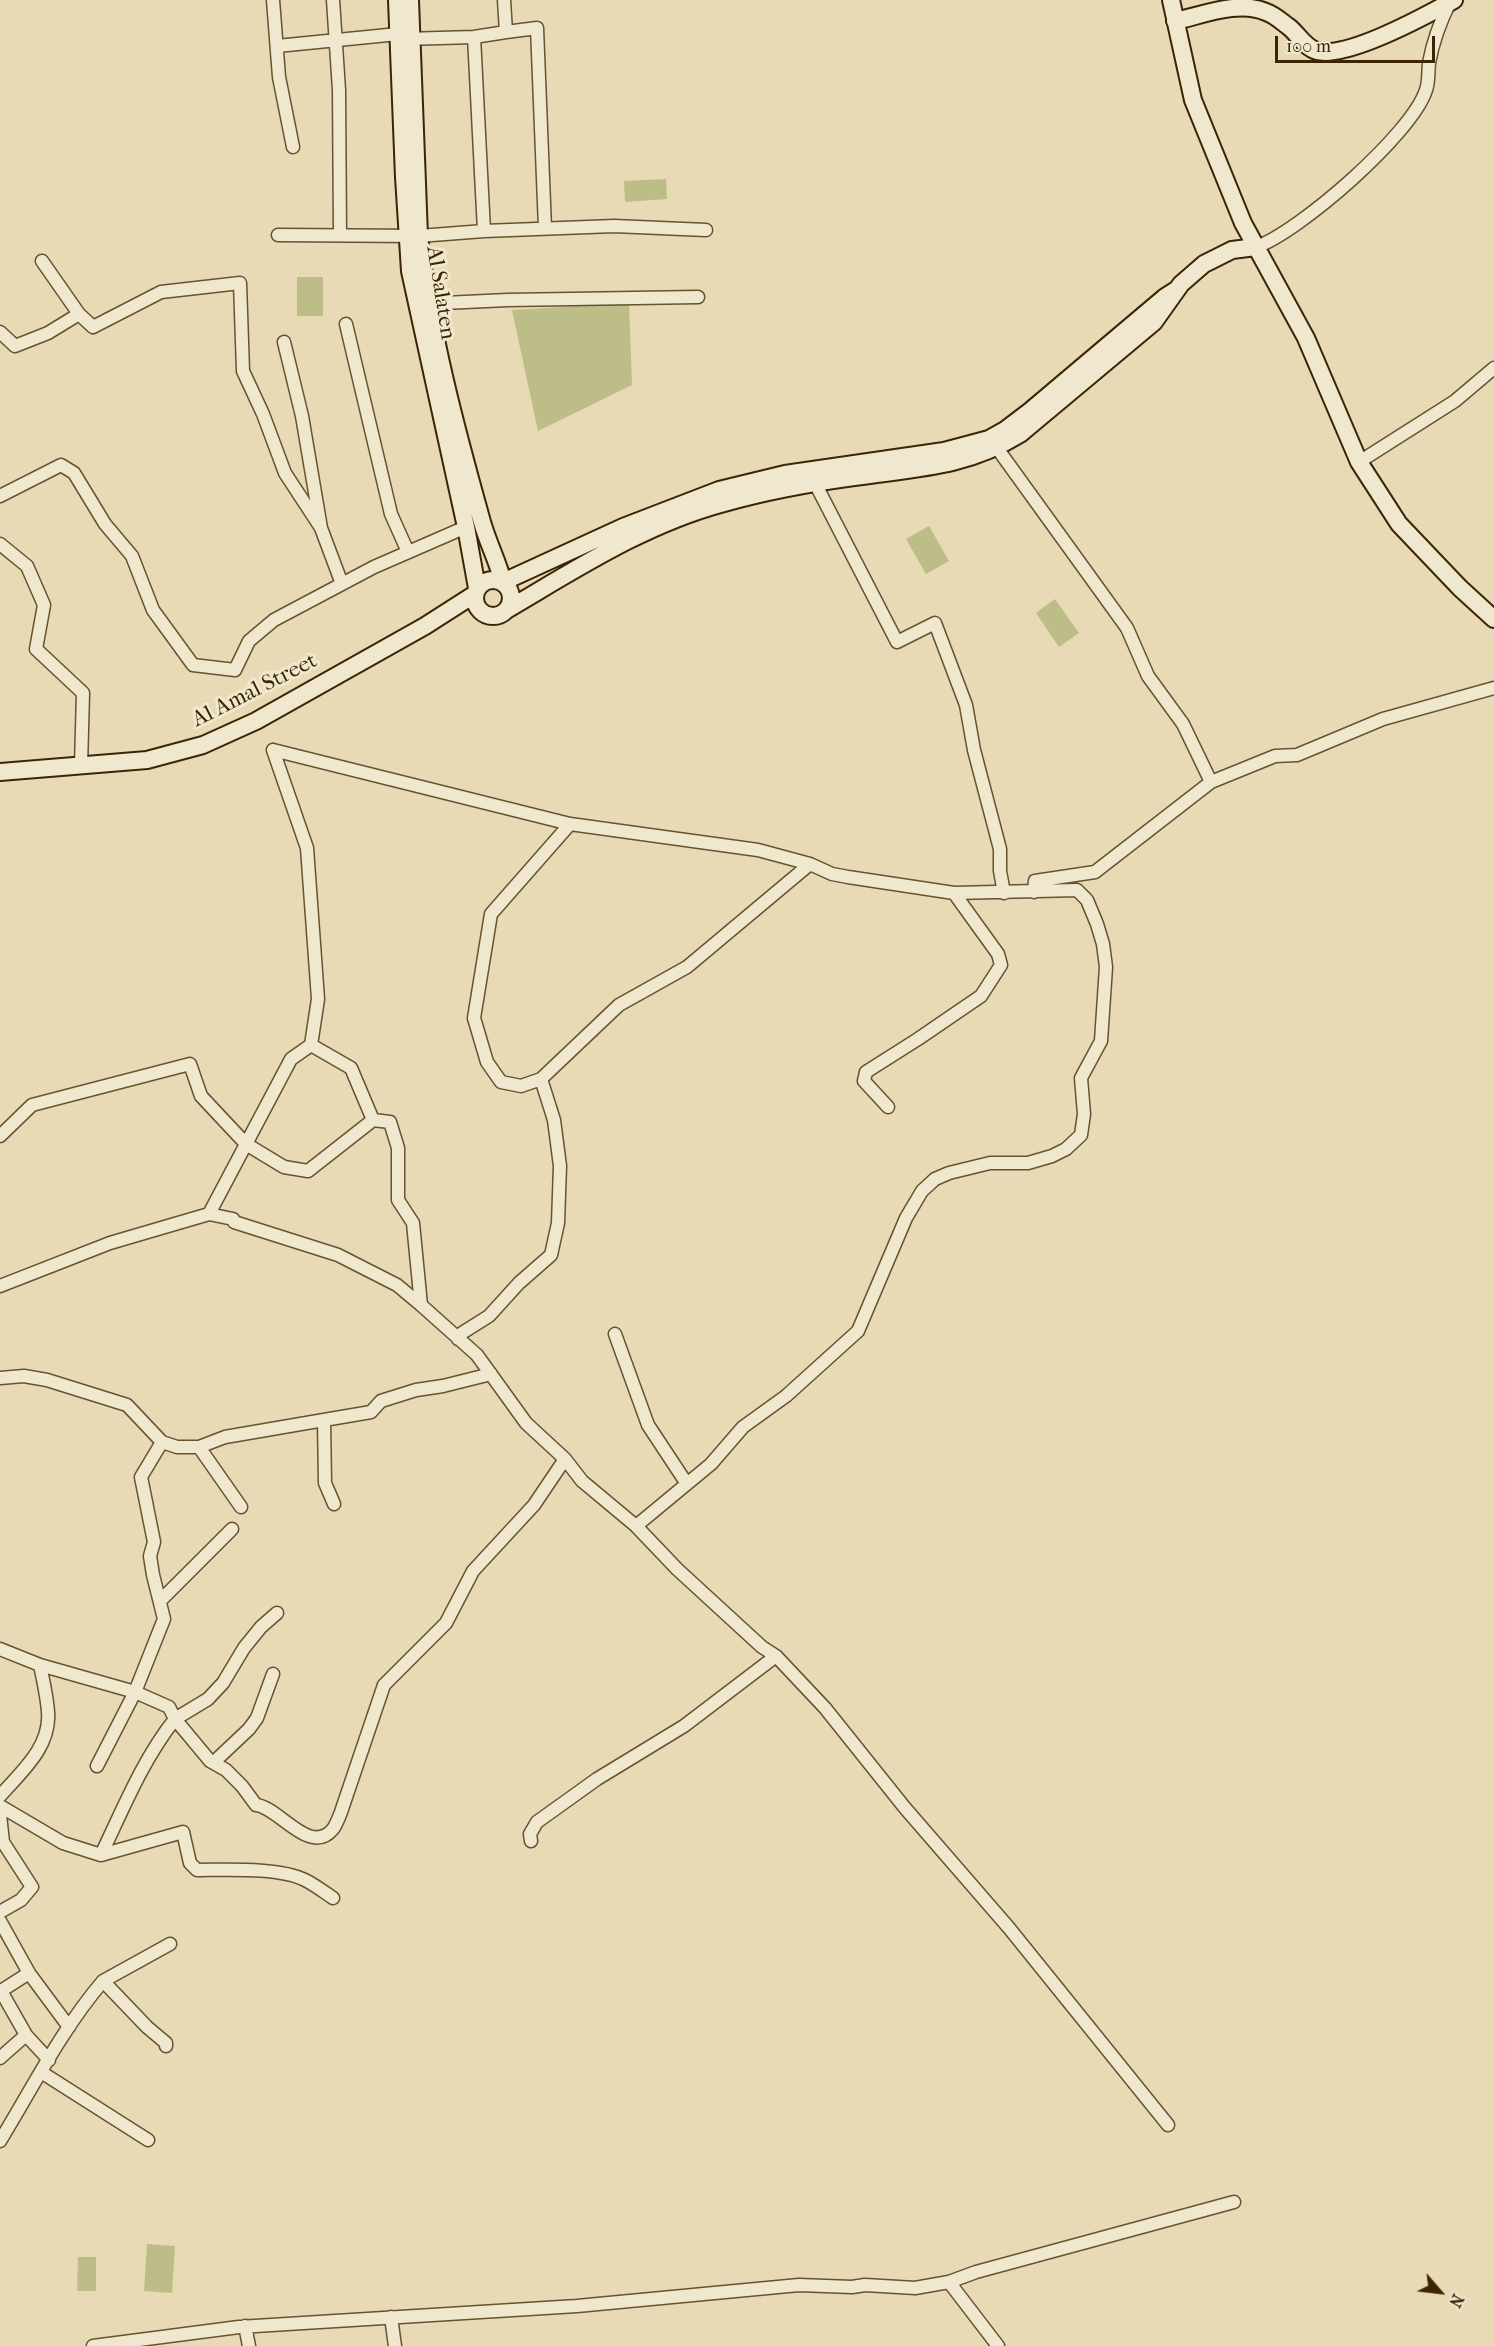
<!DOCTYPE html>
<html>
<head>
<meta charset="utf-8">
<style>
	body { margin:0 }
	#map { position:relative; width:1494px; height:2346px; overflow:hidden; background:#e7dab4; font-family:"IM FELL French Canon",serif }
	canvas { display:block }
	.north { position:absolute; left:1410px; top:2262px; width:60px; height:60px; -webkit-text-stroke:4px #efe7ce; paint-order:stroke; rotate:118deg; font-size:16px; font-weight:700; line-height:24px; text-align:center; color:#3c2505 }
	.north::after { content:''; display:block; margin:auto; width:21px; height:27px; background:#3c2505; clip-path:polygon(50% 0,100% 100%,50% 72%,0 100%) }
	.scale { position:absolute; left:1275px; top:36px; width:160px; height:27px; box-sizing:border-box; border:3px solid #3c2505; border-top:0; padding-left:8px; font-size:18px; line-height:21px; white-space:nowrap; color:#3c2505; -webkit-text-stroke:4px #efe7ce; paint-order:stroke }
</style>
</head>
<body>
<div id="map">
<canvas width="1494" height="2346"></canvas>
<div class="north">N</div>
<div class="scale">100 m</div>
</div>
<script>
const c = document.querySelector('canvas').getContext('2d');
c.lineJoin = 'round';
function paint(path, color) { c.fillStyle = color; c.fill(path, 'evenodd'); }
function strokePath(path, color, width, dash) { c.strokeStyle = color; c.lineWidth = width; c.lineCap = dash ? 'butt' : 'round'; c.setLineDash(dash || []); c.stroke(path); }
function label(font, color, halo, rows, align = 'center') {
  c.font = font + ' "IM FELL French Canon",serif'; c.lineWidth = 6; c.setLineDash([]); c.textBaseline = 'middle'; c.strokeStyle = halo; c.fillStyle = color; for (const [text, x, y, turn = 0] of rows) {
    c.save(); c.translate(x, y); c.rotate((+turn || 0) * Math.PI / 180); c.textAlign = isNaN(turn) ? turn : align; if (halo) c.strokeText(text, 0, 0); c.fillText(text, 0, 0); c.restore();
  }
}
paint(new Path2D(`
	M666,179L667,199L625,202L624,181Z
	M297,277H323V316H297Z
	M629,303L632,385L538,431L512,310Z
	M929,526L949,561L926,574L906,539Z
	M1055,599L1079,633L1059,647L1036,613Z
	M147,2244L175,2246L172,2293L144,2291Z
	M78,2257H96V2291H77Z`), '#bdbd87');
const street = new Path2D(`
	M273,0L279,77L293,147
	M333,0L339,90L340,235
	M506,32L537,28L545,228
	M474,37L484,231
	M405,39L474,37L506,32L504,0
	M277,46L398,34
	M278,235L419,236L484,231L614,226L706,230
	M1256,247C1299,232 1412,134 1426,90C1429,82 1428,72 1429,63C1433,41 1440,22 1450,2
	M42,261L79,314L93,327L161,292L240,283L243,371L263,414L285,473L321,528
	M423,304L507,300L698,297
	M346,324L391,514L408,552
	M0,332L15,346L48,333L79,314
	M284,342L302,416L321,528L342,584
	M997,448L1127,628L1148,676L1183,724L1211,782
	M1359,462L1455,401L1494,368
	M815,483L897,642L935,623L966,705L974,750L1000,849V871L1004,893
	M0,496L61,465L74,473L105,524L132,556L153,610L193,665L235,670L249,641L274,620L374,567L466,527
	M0,544L27,566L44,605L36,649L83,693L81,766
	M273,750L570,824L758,850L810,864L832,874L848,877L954,893L1077,890L1087,900L1097,924L1103,944L1106,967L1101,1041L1081,1078L1084,1114L1081,1135L1066,1149L1052,1156L1028,1163H990L949,1173L935,1179L922,1191L906,1218L858,1331L786,1396L743,1427L711,1464L636,1526
	M570,824L491,914L474,1018L487,1062L501,1082L521,1086L541,1079L619,1005L687,967L810,864
	M1034,892L1035,881L1095,872L1211,782L1275,756L1297,755L1383,719L1494,688
	M311,1045L351,1068L373,1120L390,1122L398,1148V1200L413,1223L421,1305
	M888,1107L864,1081L866,1072L918,1039L981,996L1001,965L998,954L954,893
	M0,1136L32,1105L190,1064L201,1096L246,1144L284,1167L308,1171L373,1120
	M209,1214L291,1059L311,1045L318,999L307,848L273,750
	M0,1286L110,1243L209,1214L233,1219L234,1222L338,1255L397,1285L421,1305L477,1355L526,1423L565,1459L582,1481L636,1526L677,1569L762,1647L776,1656L825,1708L905,1808L1009,1928L1168,2125
	M615,1334L648,1425L687,1484
	M458,1339L462,1333L489,1316L519,1283L551,1255L558,1223L560,1166L554,1120L541,1079
	M0,1378L24,1376L47,1380L127,1405L162,1442L177,1447H199L225,1437L324,1420L325,1483L334,1504
	M324,1420L371,1412L381,1401L416,1390L443,1386L491,1374
	M199,1447L241,1507
	M160,1601L232,1529
	M277,1613L261,1627L244,1648L223,1683L208,1699L175,1719L210,1761L226,1770L242,1786L256,1805C279,1807 310,1857 333,1829C336,1825 339,1817 341,1812L384,1685L446,1623L473,1571L534,1505L565,1459
	M0,1649L40,1665L135,1692L164,1619L153,1575L150,1556L154,1542L141,1477L162,1442
	M214,1762L249,1729L257,1718L273,1674
	M97,1766L135,1692L169,1707L175,1719C143,1759 123,1809 101,1855
	M0,1796C21,1772 51,1747 48,1712C47,1696 43,1680 40,1665
	M0,1806L63,1843L101,1855L183,1832L190,1863L197,1870C226,1870 279,1867 305,1880C315,1885 324,1892 333,1898
	M0,1815L3,1842L32,1887L21,1900L0,1912
	M531,1841L530,1834L537,1822L597,1779L684,1726L776,1656
	M0,1921L29,1973L69,2027
	M29,1973L1,1991L26,2035L49,2060
	M103,1981L170,1944
	M0,2058L26,2035
	M41,2072L148,2140
	M0,2141C33,2087 62,2029 103,1981L147,2027L166,2043V2046
	M949,2282L998,2346
	M391,2317L395,2346
	M245,2326L249,2346
	M93,2346L239,2327L577,2306L799,2285L852,2287L865,2285L915,2288L949,2282L976,2272L1234,2202`);
const secondary = new Path2D(`
	M397,0L404,177L410,271L466,527L477,588
	M410,0L419,236C430,332 456,429 482,522C488,543 498,562 503,582L623,527L719,490L785,474L944,451L989,439L1005,430L1030,411L1165,297L1176,290
	M1171,0L1193,100L1243,223L1306,338L1359,462L1399,524L1460,588L1494,619
	M1175,21C1203,15 1239,0 1266,12C1275,15 1282,22 1289,27C1298,34 1305,48 1317,51C1347,59 1427,15 1454,0
	M475 598a18 18 0 1 1 36 0a18 18 0 1 1-36 0Z
	M508,609C578,568 645,524 724,503C766,491 810,483 854,477C916,468 965,468 1020,434L1154,322L1181,284L1204,264L1232,250L1256,247
	M0,772L147,760L203,745L256,721L425,626L475,594`);
strokePath(street, '#675231', 15);
strokePath(secondary, '#3c2505', 20);
strokePath(street, '#efe7ce', 12);
strokePath(secondary, '#efe7ce', 16);
label('22px', '#3c2505', '#efe7ce', [
	["Al Salaten",440,293,81],
	["Al Amal Street",255,691,-27]
]);
</script>
</body>
</html>
